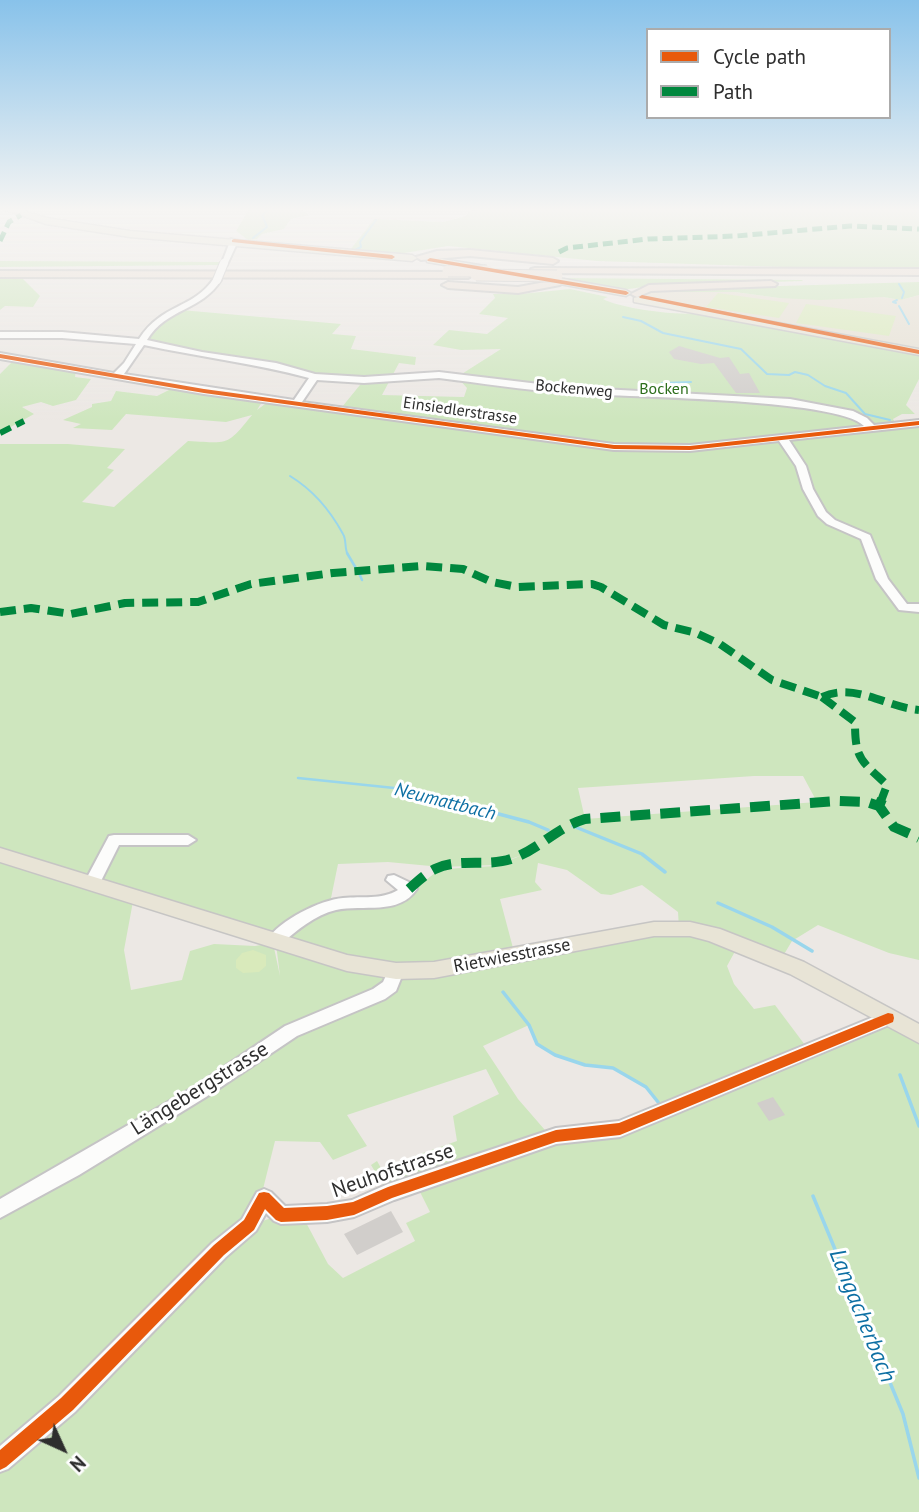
<!DOCTYPE html>
<html>
<head>
<meta charset="utf-8">
<style>
	body { margin:0 }
	#map { position:relative; width:919px; height:1512px; overflow:hidden; background:#ece8e4; font-family:"PT Sans",sans-serif }
	canvas { display:block }
	.legend { position:absolute; left:646px; top:28px; width:245px; height:91px; box-sizing:border-box; background:#fff; border:2px solid #ababab; margin:0; padding:9px 12px; list-style:none; font-size:21px; color:#2e2e2e }
	.legend li { display:flex; align-items:center; gap:14px; height:35px }
	.legend b { width:35px; border:2px solid #ababab }
	.north { position:absolute; left:28px; top:1414px; width:70px; height:70px; -webkit-text-stroke:5px #fff; paint-order:stroke; rotate:135deg; font-size:19px; font-weight:700; line-height:28px; text-align:center; color:#2e2e2e }
	.north::after { content:''; display:block; margin:auto; width:24px; height:32px; background:#2e2e2e; clip-path:polygon(50% 0,100% 100%,50% 72%,0 100%) }
</style>
</head>
<body>
<div id="map">
<canvas width="919" height="1512"></canvas>
<ul class="legend">
<li><b style="height:9px;background:#e8590c"></b>Cycle path</li>
<li><b style="height:9px;background:#00873e"></b>Path</li>
</ul>
<div class="north">N</div>
</div>
<script>
const c = document.querySelector('canvas').getContext('2d');
c.lineJoin = 'round';
function paint(path, color) { c.fillStyle = color; c.fill(path, 'evenodd'); }
function strokePath(path, color, width, dash) { c.strokeStyle = color; c.lineWidth = width; c.lineCap = dash ? 'butt' : 'round'; c.setLineDash(dash || []); c.stroke(path); }
function label(font, color, halo, rows, align = 'center') {
  c.font = font + ' "PT Sans",sans-serif'; c.lineWidth = 6; c.setLineDash([]); c.textBaseline = 'middle'; c.strokeStyle = halo; c.fillStyle = color; for (const [text, x, y, turn = 0] of rows) {
    c.save(); c.translate(x, y); c.rotate((+turn || 0) * Math.PI / 180); c.textAlign = isNaN(turn) ? turn : align; if (halo) c.strokeText(text, 0, 0); c.fillText(text, 0, 0); c.restore();
  }
}
paint(new Path2D(`
	M674,289L735,292L779,298L883,297L901,300L919,295V349L651,299L642,293Z`), '#e6e0d3');
paint(new Path2D(`
	M249,209H300L309,215L291,219L284,229L262,234L257,239L248,240L236,231Z
	M488,209H919V268L783,267L597,261L448,246L398,254L350,250L374,219L443,222L466,216L469,211Z
	M0,261L221,262L219,265L0,267Z
	M0,276H20L40,296L33,307L5,306L0,310Z
	M556,278L802,280L803,281L650,286L622,290Z
	M919,282V295L901,300L883,297L820,300L779,298L735,292H681L674,289Z
	M570,289L608,297L603,299C619,308 678,316 696,313L919,352V379L906,405L915,414H902L893,419L896,424L655,449H629L680,450L904,424L910,428L919,427V960L889,953L818,925L792,941L780,961L739,944L727,966L734,984L754,1009L775,1005L808,1049L888,1018L919,1034V1512H0V855L134,896L124,950L131,990L182,980L190,951L214,944L255,946L273,943L280,976L276,944L396,971L679,928L678,912L642,885L611,895L601,894L567,870L538,863L535,882L542,890L500,899L513,948L433,963H373L286,937L332,907L400,901L436,872L445,869L495,866L525,854L494,865L441,867L388,862L338,864L330,903L273,935L0,851V444H68L125,449L107,468L114,470L82,502L114,507L188,441C229,443 226,447 252,415L226,422L126,414L112,430L73,428L81,424L63,420L92,407V404L111,401L116,391L157,396L173,388L259,401L262,402L257,410L269,401L342,407L364,380C291,376 218,358 148,341L157,325L181,310L341,324L332,334L356,336L351,349L416,357L415,365L399,363L382,395L464,397L467,388L457,377L501,349L461,350L433,345L449,330L487,334L508,318L479,314L495,298L493,294H521ZM754,776H803L817,802L585,819L578,788ZM529,1025L537,1044L555,1055L585,1065L613,1068L646,1087L664,1109L620,1129L551,1137L518,1099L483,1046ZM486,1069L499,1094L453,1116L457,1141L381,1168L377,1161L371,1165L388,1193L416,1184L430,1212L406,1223L415,1241L343,1278L328,1264L302,1215H281L250,1225L264,1198L263,1189L275,1141L320,1142L333,1160L367,1146L347,1115Z
	M22,361L76,371L75,377L91,379L76,400L53,406L41,402L22,407L34,414L0,433V374L11,363Z`), '#cee6be');
paint(new Path2D(`
	M718,293L789,303L779,318L706,307Z
	M806,304L896,316L889,336L796,323Z
	M253,950L266,955V966L259,972L243,973L236,968V960L242,953Z`), '#d9eabb');
strokePath(new Path2D(`
	M253,238L267,227L262,215L270,209
	M355,250L361,247L360,242L376,220
	M899,284L904,292L902,298
	M896,303L893,302L897,300
	M899,306L909,324
	M623,317L641,321L663,333L741,349L767,374L789,375L795,372L808,375L825,386L846,393L865,414L890,420
	M662,383L691,382
	M290,476C313,490 330,510 343,534C347,541 344,548 348,555`), '#99d6ec', 2);
strokePath(new Path2D(`
	M347,553L357,570
	M359,573L362,580
	M298,778L404,789L449,801`), '#99d6ec', 2.5);
strokePath(new Path2D(`
	M442,799L529,822L548,830
	M573,826L642,854L665,872
	M718,903L772,927L812,951
	M503,992L529,1025L537,1044L555,1055L585,1065L613,1068L646,1087L658,1102
	M900,1075L919,1126
	M813,1196L903,1414L919,1478`), '#99d6ec', 3.5);
paint(new Path2D(`
	M679,346L720,358L729,357L740,374L749,373L760,393H736L714,363L701,364L674,359L669,352Z
	M773,1097L785,1115L769,1121L757,1103Z
	M391,1211L403,1232L357,1255L344,1234Z`), '#d1cecb');
const minor = new Path2D(`
	M231,239L238,241L227,265H221Z
	M214,278L221,280C202,311 166,308 147,340L202,352L276,363L315,374L364,377L439,372L564,387L790,399L853,411L867,418L874,425L919,420V426L789,440L806,466L813,489L826,512L835,520L870,535L888,579L907,604H919V612L899,610L876,579L861,539L827,524L818,516L803,489L796,466L779,441L690,451L614,450L204,394L0,359V353L114,373L124,363L136,344L62,338H0V332H62L139,339C162,303 194,309 214,278ZM144,345C199,357 255,363 309,378L294,400L124,374ZM439,378C481,383 523,390 566,393C615,397 839,398 864,426L690,445L614,444L302,402L317,380L364,383Z
	M114,835H188L196,840L188,845H119L98,887H86L84,883L109,836Z
	M394,875L415,885L417,889C399,916 363,904 336,910C315,915 296,931 281,944L275,946L269,944L267,940C280,920 320,900 343,898C362,896 381,900 398,890L386,880L388,876Z
	M396,965L402,967L404,971L396,991L385,999L297,1036L206,1097L79,1175L0,1218V1199L194,1087L285,1026L373,989L383,982L390,967Z
	M888,1011L894,1013L897,1018L894,1023L620,1137L556,1144L394,1200L354,1217L327,1222L281,1224L274,1221L266,1213L256,1231L226,1257L75,1412L8,1469L0,1472V1446L59,1396L212,1243L242,1219L257,1192L264,1189L271,1192L285,1206L327,1204L352,1200L388,1184L556,1128L619,1121Z`);
const major = new Path2D(`
	M4,209H16L47,218L130,231L412,255L417,258L412,261L130,237L46,224Z
	M430,257L485,266L490,269L485,272L427,262V258Z
	M536,274L626,290L631,293L626,296L532,279L531,277Z
	M638,297L919,349V355L634,302V298Z
	M0,848L347,955L396,963L434,962L654,922H690L720,929L804,962L919,1024V1043L790,974L709,941L690,936H654L434,978L396,979L347,971L0,862Z`);
const highway = new Path2D(`
	M470,250L553,258L558,261L553,264L470,256L421,260L416,257L437,251Z
	M535,268L919,269V275L531,273V269Z
	M0,271L468,272L473,275L468,278L0,277Z
	M556,280L562,283L560,285L518,293L448,288L442,285L448,282L518,287Z
	M771,281L777,284L775,286L651,291L637,297L631,294L649,285Z`);
strokePath(minor, '#c5c4c5', 4);
strokePath(major, '#c6c5c4', 3);
strokePath(highway, '#c6c5c4', 4);
paint(minor, '#fcfcfb');
paint(major, '#e8e4d6');
paint(highway, '#eadfd6');
const minorBridge = new Path2D(`
	M217,280L224,263`);
const highwayBridge = new Path2D(`
	M448,271H487
	M476,275L557,276`);
strokePath(minorBridge, '#c5c4c5', 10, []);
strokePath(highwayBridge, '#c6c5c4', 13, []);
strokePath(minorBridge, '#fcfcfb', 8);
strokePath(highwayBridge, '#eadfd6', 11);
strokePath(new Path2D(`
	M0,241L9,222L21,215
	M559,252L567,248L648,239L736,236L850,226L919,229`), '#00873e', 5, [10, 5]);
strokePath(new Path2D(`
	M0,433L24,421`), '#00873e', 6, [12, 6]);
strokePath(new Path2D(`
	M0,612L31,608L71,614L125,603L198,602L251,584L333,573L422,566L463,569L492,582L517,587L592,584L601,587L664,625L696,633L720,644L772,680L822,697
	M822,697L855,722C855,760 861,760 887,785L881,801
	M822,697C854,682 886,707 919,710`), '#00873e', 8, [16, 8]);
strokePath(new Path2D(`
	M882,799L879,806L894,827L919,838
	M409,889C417,882 425,874 435,869C459,857 489,868 514,858C540,848 558,827 585,819L838,801L867,802L879,806`), '#00873e', 10, [20, 10]);
paint(new Path2D(`
	M234,239L392,255L395,257L392,259L232,242V240Z
	M430,258L626,291L629,293L626,295L428,261L427,260Z
	M642,295L919,350V354L640,298L639,297Z
	M0,354L204,389L614,445L690,446L919,421V425L690,450L614,449L204,393L0,358Z
	M888,1013L893,1014L894,1018L893,1022L620,1135L556,1142L392,1198L354,1215L327,1220L281,1222L276,1220L265,1209L254,1230L224,1255L73,1410L6,1467L0,1470V1450L61,1398L214,1245L244,1220L259,1193L264,1192L269,1193L284,1208L327,1206L353,1202L388,1187L556,1130L619,1123Z`), '#e8590c');
const sky = c.createLinearGradient(0, 0, 0, 420);
sky.addColorStop(0, '#88c2ea');
sky.addColorStop(0.5, '#f6f5f3');
sky.addColorStop(1, '#f6f5f300');
c.fillStyle = sky;
c.fillRect(0, 0, 919, 420);
label('16px', '#2e2e2e', '#fff', [
	["Bockenweg",574,389,5],
	["Einsiedlerstrasse",460,411,8]
]);
label('16px', '#2c6e1b', '#fff', [
	["Bocken",664,389]
]);
label('18px', '#2e2e2e', '#fff', [
	["Rietwiesstrasse",512,956,-11]
]);
label('italic 19px', '#0d6fa3', '#fff', [
	["Neumattbach",445,802,14]
]);
label('21px', '#2e2e2e', '#fff', [
	["Längebergstrasse",200,1089,-32],
	["Neuhofstrasse",393,1171,-19]
]);
label('italic 23px', '#0d6fa3', '#fff', [
	["Langacherbach",862,1316,68]
]);
</script>
</body>
</html>
